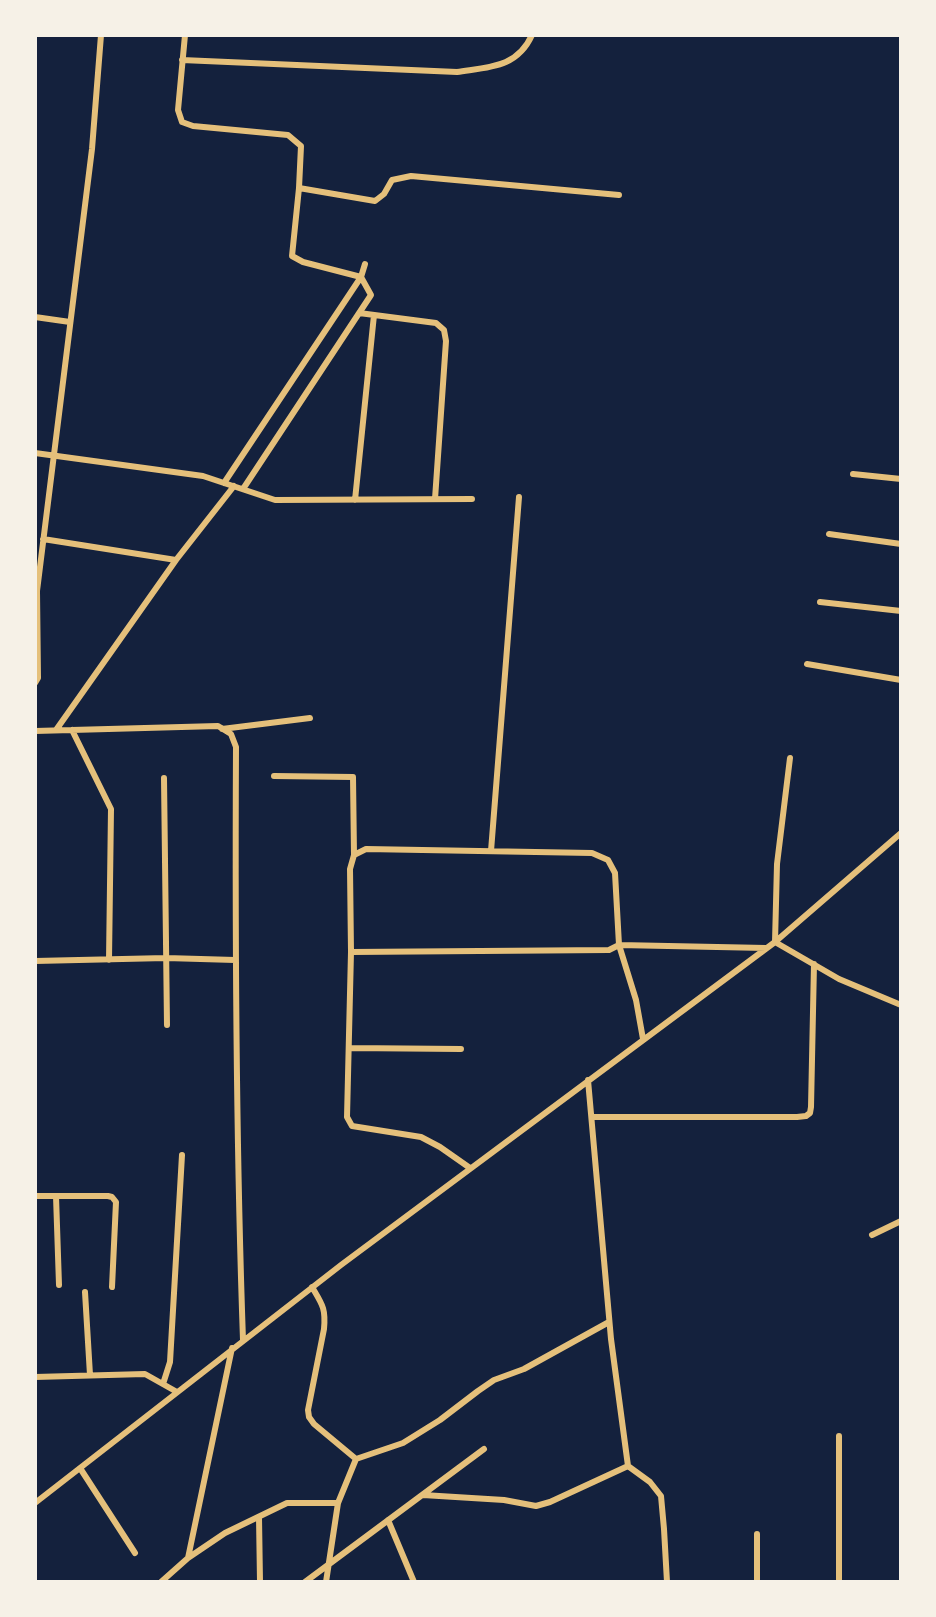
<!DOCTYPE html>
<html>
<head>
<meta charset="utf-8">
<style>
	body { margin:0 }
	#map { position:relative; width:936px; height:1617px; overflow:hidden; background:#14213d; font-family:"Noto Sans",sans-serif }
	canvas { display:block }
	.frame { position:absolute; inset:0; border:37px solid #f6f1e7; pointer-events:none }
</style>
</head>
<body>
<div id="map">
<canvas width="936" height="1617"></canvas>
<div class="frame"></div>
</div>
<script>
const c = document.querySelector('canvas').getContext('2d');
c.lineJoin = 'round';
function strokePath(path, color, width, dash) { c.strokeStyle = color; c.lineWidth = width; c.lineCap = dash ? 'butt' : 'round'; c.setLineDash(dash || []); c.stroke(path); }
strokePath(new Path2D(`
	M185,35L178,110L182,122L193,126L288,135L301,146L299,188L375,201L384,194L392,180L411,176L619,195
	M182,60L457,72C489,67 517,68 532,35
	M359,313L436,323L444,330L446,341L435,499
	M35,317L70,322
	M35,453L203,476L275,500L472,499
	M853,474L901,479
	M224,483L361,277L303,262L292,256L299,188
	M243,489L371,295L361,277L365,264
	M355,500L374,315
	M829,534L901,544
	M43,539L176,560L234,486
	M35,591H37L92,149L101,35
	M820,602L901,611
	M807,664L901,680
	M35,683L38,678L37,591
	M222,729L310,718
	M56,730L176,560
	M72,730L111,809L109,960
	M35,731L218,726L231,734L236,747C235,945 236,1142 243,1340
	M790,758L777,864L775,942L901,833
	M274,776L353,777L354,855
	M164,778L167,1025
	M491,851L519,497
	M351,952L609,950L619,945L766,948
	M35,961L166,958L235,960
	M349,1048L461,1049
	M588,1080L611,1339L628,1466L650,1482L661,1496L664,1529L667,1582
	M592,1117H797L806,1116L810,1113L811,1107L814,964
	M470,1168L440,1147L421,1137L352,1126L347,1117L351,952L350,869L354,855L366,849L592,853L608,860L615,873L619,945L636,1000L643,1039
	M35,1196H108L112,1197L116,1202L112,1287
	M56,1196L59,1285
	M872,1235L901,1221
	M312,1287C322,1304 326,1308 324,1329L308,1410L309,1417L314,1424L356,1459
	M85,1292L90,1375
	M35,1377L145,1374L177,1392
	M163,1384L170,1362L182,1155
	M839,1436V1582
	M80,1468L135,1553
	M423,1495L504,1500L536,1506L550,1502L628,1466
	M35,1503L341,1265L775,942L839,979L901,1005
	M338,1503L356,1459L403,1443L440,1420L478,1391L494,1380L524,1369L609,1322
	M259,1517L260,1582
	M388,1520L414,1582
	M757,1534V1582
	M188,1558L232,1348
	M161,1582L188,1558L225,1533L287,1503H338L326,1582
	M305,1582L484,1449`), '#e5c07b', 6);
</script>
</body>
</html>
